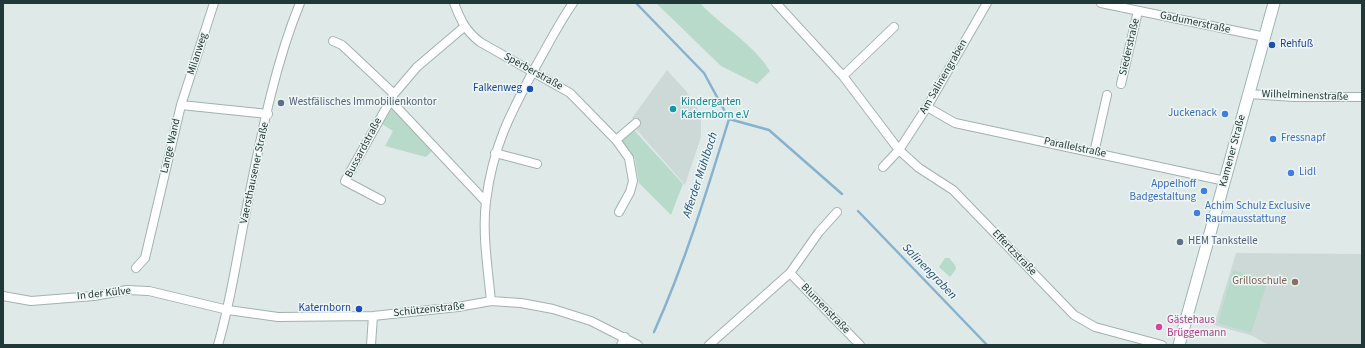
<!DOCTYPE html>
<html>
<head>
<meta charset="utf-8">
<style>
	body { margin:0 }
	#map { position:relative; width:1365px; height:348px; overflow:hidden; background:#dfeae8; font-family:"Source Sans 3",sans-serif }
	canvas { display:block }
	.frame { position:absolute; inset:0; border:4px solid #203938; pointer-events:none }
</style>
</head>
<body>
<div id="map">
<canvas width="1365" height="348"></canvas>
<div class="frame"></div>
</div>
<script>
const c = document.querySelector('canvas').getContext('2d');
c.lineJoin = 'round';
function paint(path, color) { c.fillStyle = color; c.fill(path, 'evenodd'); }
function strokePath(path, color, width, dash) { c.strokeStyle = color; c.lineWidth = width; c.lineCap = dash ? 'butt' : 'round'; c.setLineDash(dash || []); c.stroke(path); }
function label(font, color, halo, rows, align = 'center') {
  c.font = font + ' "Source Sans 3",sans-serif'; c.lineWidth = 3; c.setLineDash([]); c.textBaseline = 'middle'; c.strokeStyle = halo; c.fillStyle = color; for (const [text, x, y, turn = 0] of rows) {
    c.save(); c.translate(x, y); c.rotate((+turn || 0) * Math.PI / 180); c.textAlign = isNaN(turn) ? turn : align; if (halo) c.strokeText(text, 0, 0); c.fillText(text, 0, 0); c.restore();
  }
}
paint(new Path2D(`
	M667,70L686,91L695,103L701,117V137L685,185L635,128L638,124L632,118Z
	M1236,253L1362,254V345H1268L1253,336L1214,325Z`), '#cdd9d7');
paint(new Path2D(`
	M656,3H700C722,27 753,43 770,71L757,84L721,66Z
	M392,108L432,151L426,157L385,146L393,131L382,124Z
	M634,130L683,184L671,215L639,183L635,159L622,144L623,140Z
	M945,258H949L955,265L956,269L950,277L939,267Z
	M1233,270L1268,280L1251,333L1218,323Z`), '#b8daca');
strokePath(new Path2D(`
	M636,3L704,73L729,119C707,191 685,263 654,332
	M729,119L769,130L842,194
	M858,211L987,345`), '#88b1ce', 2.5);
const street = new Path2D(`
	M454,3C461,21 465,30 480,42L570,93L616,140L629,158L633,181L630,192L619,212
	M776,3L843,76L899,150L927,107L987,3
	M1101,3L1265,37
	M333,41L342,45L394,94
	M843,76L894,27
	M1121,84L1138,11
	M1249,94L1294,97H1362
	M390,100L486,202
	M181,105L214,3
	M927,107L955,123L1225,181
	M616,140L636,123
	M495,153L537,164
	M1094,153L1107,95
	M883,167L899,150L919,168L953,190L1074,315L1095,327L1162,345
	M381,200L345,181L394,94L417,67L464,27
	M136,268L145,258L181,105L268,114
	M790,273L860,345
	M3,296L31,301L94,296L127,290L149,291L228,310L278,317L373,316L458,307L491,301L521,303L553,309L591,321L638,345
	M491,301C488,269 482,234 486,201C493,146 510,114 536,66C548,45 559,23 573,3
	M218,345C231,301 237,256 246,211C260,142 273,69 300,3
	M371,345L373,316
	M621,345L625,337
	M709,345L790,273L819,232L837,212`);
const secondary = new Path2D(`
	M1179,345L1274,3`);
strokePath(street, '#a2b1b0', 10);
strokePath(secondary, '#9eb5b2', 13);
strokePath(street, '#fff', 8);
strokePath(secondary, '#fff', 11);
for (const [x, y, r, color] of [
	[1272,45,4,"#1a4fb4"],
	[530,89,4,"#1a4fb4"],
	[281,103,4,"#5c6f8a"],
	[673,109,4,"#0f9aa8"],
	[1225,114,4,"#3f7fe0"],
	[1273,139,4,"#3f7fe0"],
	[1291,173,4,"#3f7fe0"],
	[1204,191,4,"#3f7fe0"],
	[1197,213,4,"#3f7fe0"],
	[1180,242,4,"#5c6f8a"],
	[1295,282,4,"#8d6e63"],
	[359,309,4,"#1a4fb4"],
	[1159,327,4,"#d1479c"]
]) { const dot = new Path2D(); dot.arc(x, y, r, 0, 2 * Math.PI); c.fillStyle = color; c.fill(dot); strokePath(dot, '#eff6f5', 1.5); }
label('11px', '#203938', '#eff6f5', [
	["Gadumerstraße",1195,23,12],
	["Siederstraße",1130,47,-77],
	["Milanweg",198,54,-72],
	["Sperberstraße",533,72,29],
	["Am Salinengraben",944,77,-60],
	["Wilhelminenstraße",1305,96,2],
	["Lange Wand",171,146,-77],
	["Bussardstraße",364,148,-62],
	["Parallelstraße",1075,148,12],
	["Kamener Straße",1233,151,-75],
	["Vaersthausener Straße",255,173,-78],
	["Effertzstraße",1014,253,46],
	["In der Külve",104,294,-6],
	["Blumenstraße",825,309,46],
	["Schützenstraße",429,310,-6]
]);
label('11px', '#164399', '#eff6f5', [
	["Rehfuß",1280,45,"left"],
	["Falkenweg",522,89],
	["Katernborn",351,309]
], 'right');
label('11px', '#4e5e75', '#eff6f5', [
	["Westfälisches Immobilienkontor",289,103],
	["HEM Tankstelle",1188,242]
], 'left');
label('11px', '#0d838f', '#eff6f5', [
	["Kindergarten",681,103],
	["Katernborn e.V",681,116]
], 'left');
label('11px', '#366cbe', '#eff6f5', [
	["Juckenack",1217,114,"right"],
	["Fressnapf",1281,139],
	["Lidl",1299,173],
	["Appelhoff",1196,185,"right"],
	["Badgestaltung",1196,198,"right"],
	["Achim Schulz Exclusive",1205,207],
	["Raumausstattung",1205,220]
], 'left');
label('11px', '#785e54', '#eff6f5', [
	["Grilloschule",1287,282]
], 'right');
label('11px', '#b23c85', '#eff6f5', [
	["Gästehaus",1167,321],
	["Brüggemann",1167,334]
], 'left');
label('italic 12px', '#1d4e72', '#eff6f5', [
	["Afferder Mühlbach",701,175,-72],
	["Salinengraben",929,272,46]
]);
</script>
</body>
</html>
